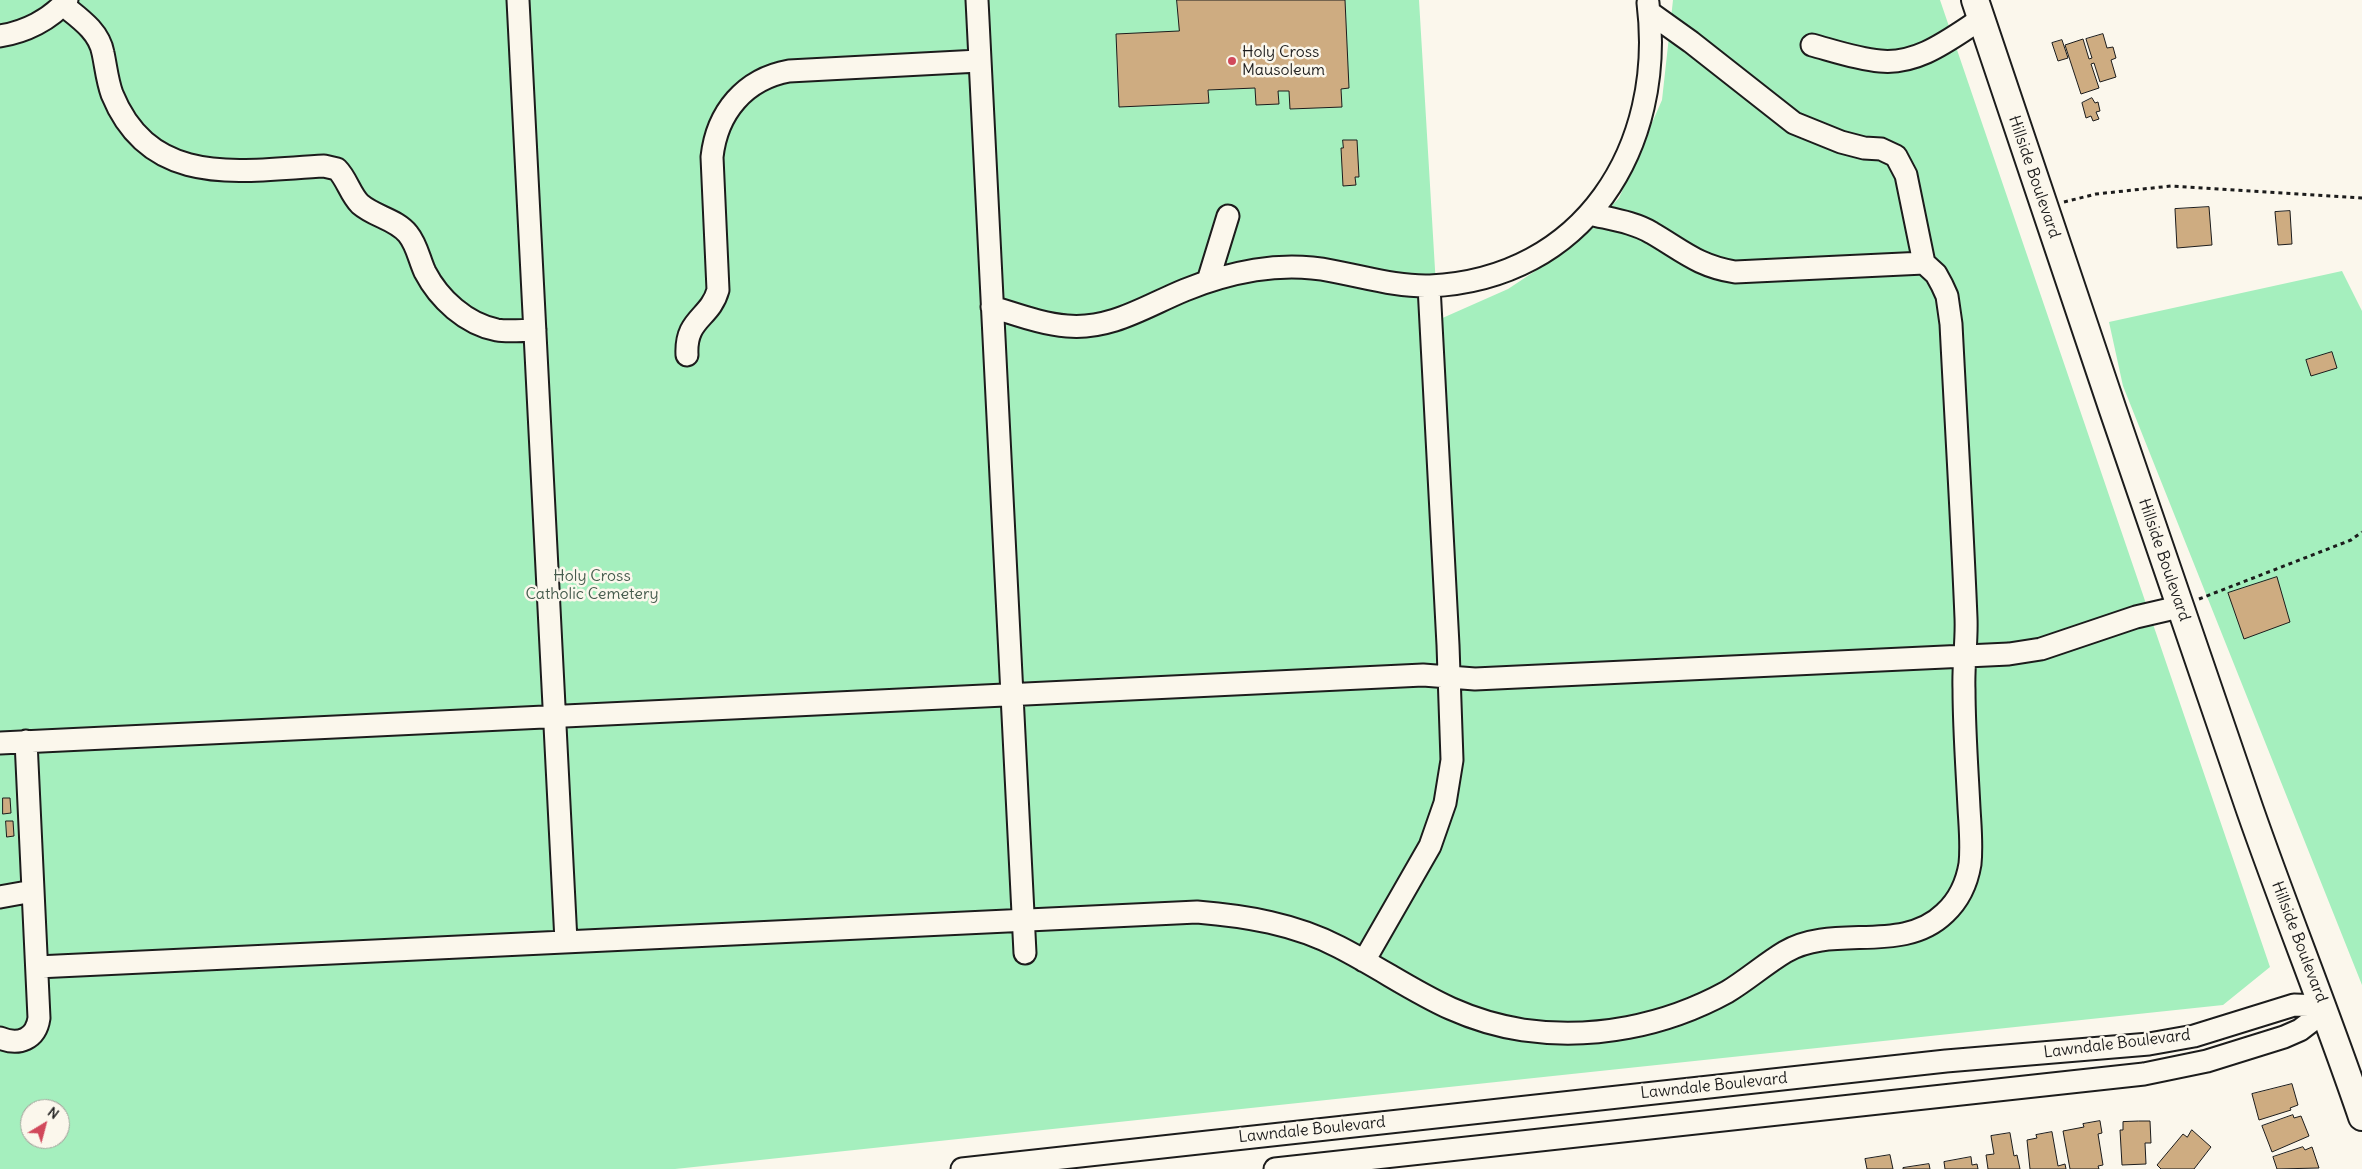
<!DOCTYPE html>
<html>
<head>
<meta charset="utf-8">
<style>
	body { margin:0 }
	#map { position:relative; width:2362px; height:1169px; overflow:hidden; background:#fbf7ec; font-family:Delius,sans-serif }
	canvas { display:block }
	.north { position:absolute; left:20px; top:1099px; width:50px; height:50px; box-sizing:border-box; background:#fbf7ec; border:1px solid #a29f99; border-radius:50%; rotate:37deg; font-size:14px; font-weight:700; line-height:20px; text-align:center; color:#1c1c1c }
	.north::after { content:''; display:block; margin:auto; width:18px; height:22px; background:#d1495b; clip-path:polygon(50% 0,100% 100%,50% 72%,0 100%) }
</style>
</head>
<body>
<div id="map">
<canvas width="2362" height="1169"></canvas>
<div class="north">N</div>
</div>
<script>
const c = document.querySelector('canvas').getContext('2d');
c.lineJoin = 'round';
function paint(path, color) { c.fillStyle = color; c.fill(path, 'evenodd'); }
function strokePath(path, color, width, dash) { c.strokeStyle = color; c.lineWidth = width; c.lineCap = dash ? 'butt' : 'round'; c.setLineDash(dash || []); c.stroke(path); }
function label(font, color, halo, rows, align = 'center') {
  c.font = font + ' Delius,sans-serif'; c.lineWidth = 5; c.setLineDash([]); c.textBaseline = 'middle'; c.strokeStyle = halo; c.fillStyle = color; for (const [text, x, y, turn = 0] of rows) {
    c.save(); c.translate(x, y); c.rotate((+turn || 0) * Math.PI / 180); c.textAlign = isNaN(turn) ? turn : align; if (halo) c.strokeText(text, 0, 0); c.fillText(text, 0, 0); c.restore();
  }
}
paint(new Path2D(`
	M0,0H1419L1438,320L1508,289L1570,248L1619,198L1662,100L1673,0H1940L2270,967L2223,1005L675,1169H0ZM30,1109H60V1139H30Z
	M2342,271L2362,311V985L2123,386L2109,322Z`), '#a5efbe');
const building = new Path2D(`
	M1177,0H1345L1349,88L1341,89L1342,107L1290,109L1289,91H1278L1279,104L1256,105L1255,88L1208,90L1209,103L1119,107L1116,34L1179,31Z
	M2103,34L2107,48L2113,47L2116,58L2111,60L2116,77L2100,82L2094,63L2091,64L2099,88L2081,94L2065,45L2083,39L2089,59L2092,58L2086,39Z
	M2062,40L2068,58L2058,61L2052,43Z
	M2092,98L2095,103L2098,102L2100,111L2096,112L2099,119L2093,121L2091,116L2086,118L2082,103Z
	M1343,140H1357L1359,177H1355L1356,185L1343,186L1341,148H1343Z
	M2209,207L2212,245L2177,248L2175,209Z
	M2290,211L2292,244L2278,245L2275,212Z
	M2332,352L2337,368L2311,376L2306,360Z
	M2277,577L2290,622L2244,639L2228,593Z
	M3,798H10L11,813L3,814Z
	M6,821H13L14,836L7,837Z
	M2292,1084L2298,1105L2290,1108L2291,1110L2259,1120L2252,1094Z
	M2293,1115L2294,1118L2301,1116L2309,1136L2272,1152L2262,1126Z
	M2100,1121L2102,1133L2098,1134L2103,1165L2098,1166L2099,1169H2070L2063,1131L2084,1127L2083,1124Z
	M2139,1121H2150L2151,1143H2145L2146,1164L2122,1165L2120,1130H2123V1122Z
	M2192,1130L2211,1147L2194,1169H2161L2157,1165L2183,1134L2187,1137Z
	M2052,1132L2058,1166L2065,1164L2066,1169H2030L2027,1140L2037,1138L2036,1135Z
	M2010,1133L2014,1156L2017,1155L2020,1169H1988L1986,1155L1994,1154L1991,1136Z
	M2303,1147L2305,1150L2312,1147L2319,1168L2277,1169L2273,1157Z
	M1890,1155L1893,1169H1867L1865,1159Z
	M1971,1157L1972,1165L1977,1164L1978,1169H1945L1944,1162Z
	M1929,1164L1930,1169H1903V1168Z`);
paint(building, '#ceac81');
strokePath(building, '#1c1c1c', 1);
const minor = new Path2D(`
	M518,0L566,941
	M977,0L1025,953
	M63,5C79,18 99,31 103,53C106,67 107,80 112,94C151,190 242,170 324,166L337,169C347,179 350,194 360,204C375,217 396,219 408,234C417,245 419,259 425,272C439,299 466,324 497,330C509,332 523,330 535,330
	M0,36C25,32 50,20 67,0
	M1812,45C1834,51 1857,59 1880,61C1918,65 1950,39 1981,19
	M1590,214C1610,219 1634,222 1652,233C1683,251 1698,266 1735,272L1924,263
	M1208,281L1228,216
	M992,307C1016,314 1041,324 1067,326C1111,330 1146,306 1185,290C1207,281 1231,274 1255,270C1281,266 1307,266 1332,271C1365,277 1397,287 1430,286C1584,279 1666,147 1648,3
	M687,355C685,318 710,319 718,290L712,157C717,112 745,79 789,71L979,61
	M0,743L1423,675L1475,679L2009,654L2041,649L2136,617L2179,607
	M0,897L33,891
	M1364,961L1430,846L1445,803L1452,760L1448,645L1429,286
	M37,967L1197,912C1246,916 1295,924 1339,947C1405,981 1446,1018 1523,1030C1593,1040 1665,1026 1727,992C1747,980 1765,964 1785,952C1834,923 1902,955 1945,913C1959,900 1967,882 1970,864C1972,845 1970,826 1969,808C1967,768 1964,728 1964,689C1963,665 1967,642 1966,618C1962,520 1956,422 1951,324L1947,296L1942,285L1936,274L1924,263L1906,175L1896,156L1881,149L1864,148L1841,142L1794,123L1691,42L1649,12
	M0,1038C19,1046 36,1039 39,1018L26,741
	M962,1169L1946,1061L2149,1044L2194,1036L2294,1005L2323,1006L2313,1020L2300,1030L2284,1037L2207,1061L2144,1074L1275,1169`);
const major = new Path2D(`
	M1975,0C2066,270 2156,541 2250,810C2286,913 2327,1014 2362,1117`);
strokePath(minor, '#1c1c1c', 25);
strokePath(major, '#1c1c1c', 30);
strokePath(new Path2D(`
	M2064,202L2096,194L2171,186L2362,198
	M2199,599L2351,540L2362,532`), '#1c1c1c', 3, [4, 4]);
strokePath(minor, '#fbf7ec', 21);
strokePath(major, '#fbf7ec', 26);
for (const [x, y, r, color] of [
	[1232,61,5,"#d1495b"]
]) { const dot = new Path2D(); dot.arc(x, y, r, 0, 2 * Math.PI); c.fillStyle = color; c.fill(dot); strokePath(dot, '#fbf7ec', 2); }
label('16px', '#1c1c1c', '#fbf7ec', [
	["Holy Cross",1242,52],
	["Mausoleum",1242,70]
], 'left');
label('16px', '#1c1c1c', '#fbf7ec', [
	["Hillside Boulevard",2034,177,71],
	["Hillside Boulevard",2164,560,71],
	["Hillside Boulevard",2299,942,69],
	["Lawndale Boulevard",2117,1044,-7],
	["Lawndale Boulevard",1714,1086,-6],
	["Lawndale Boulevard",1312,1130,-6]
]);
label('16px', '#455b4d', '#fbf7ec', [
	["Holy Cross",592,576],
	["Catholic Cemetery",592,594]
]);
</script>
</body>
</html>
